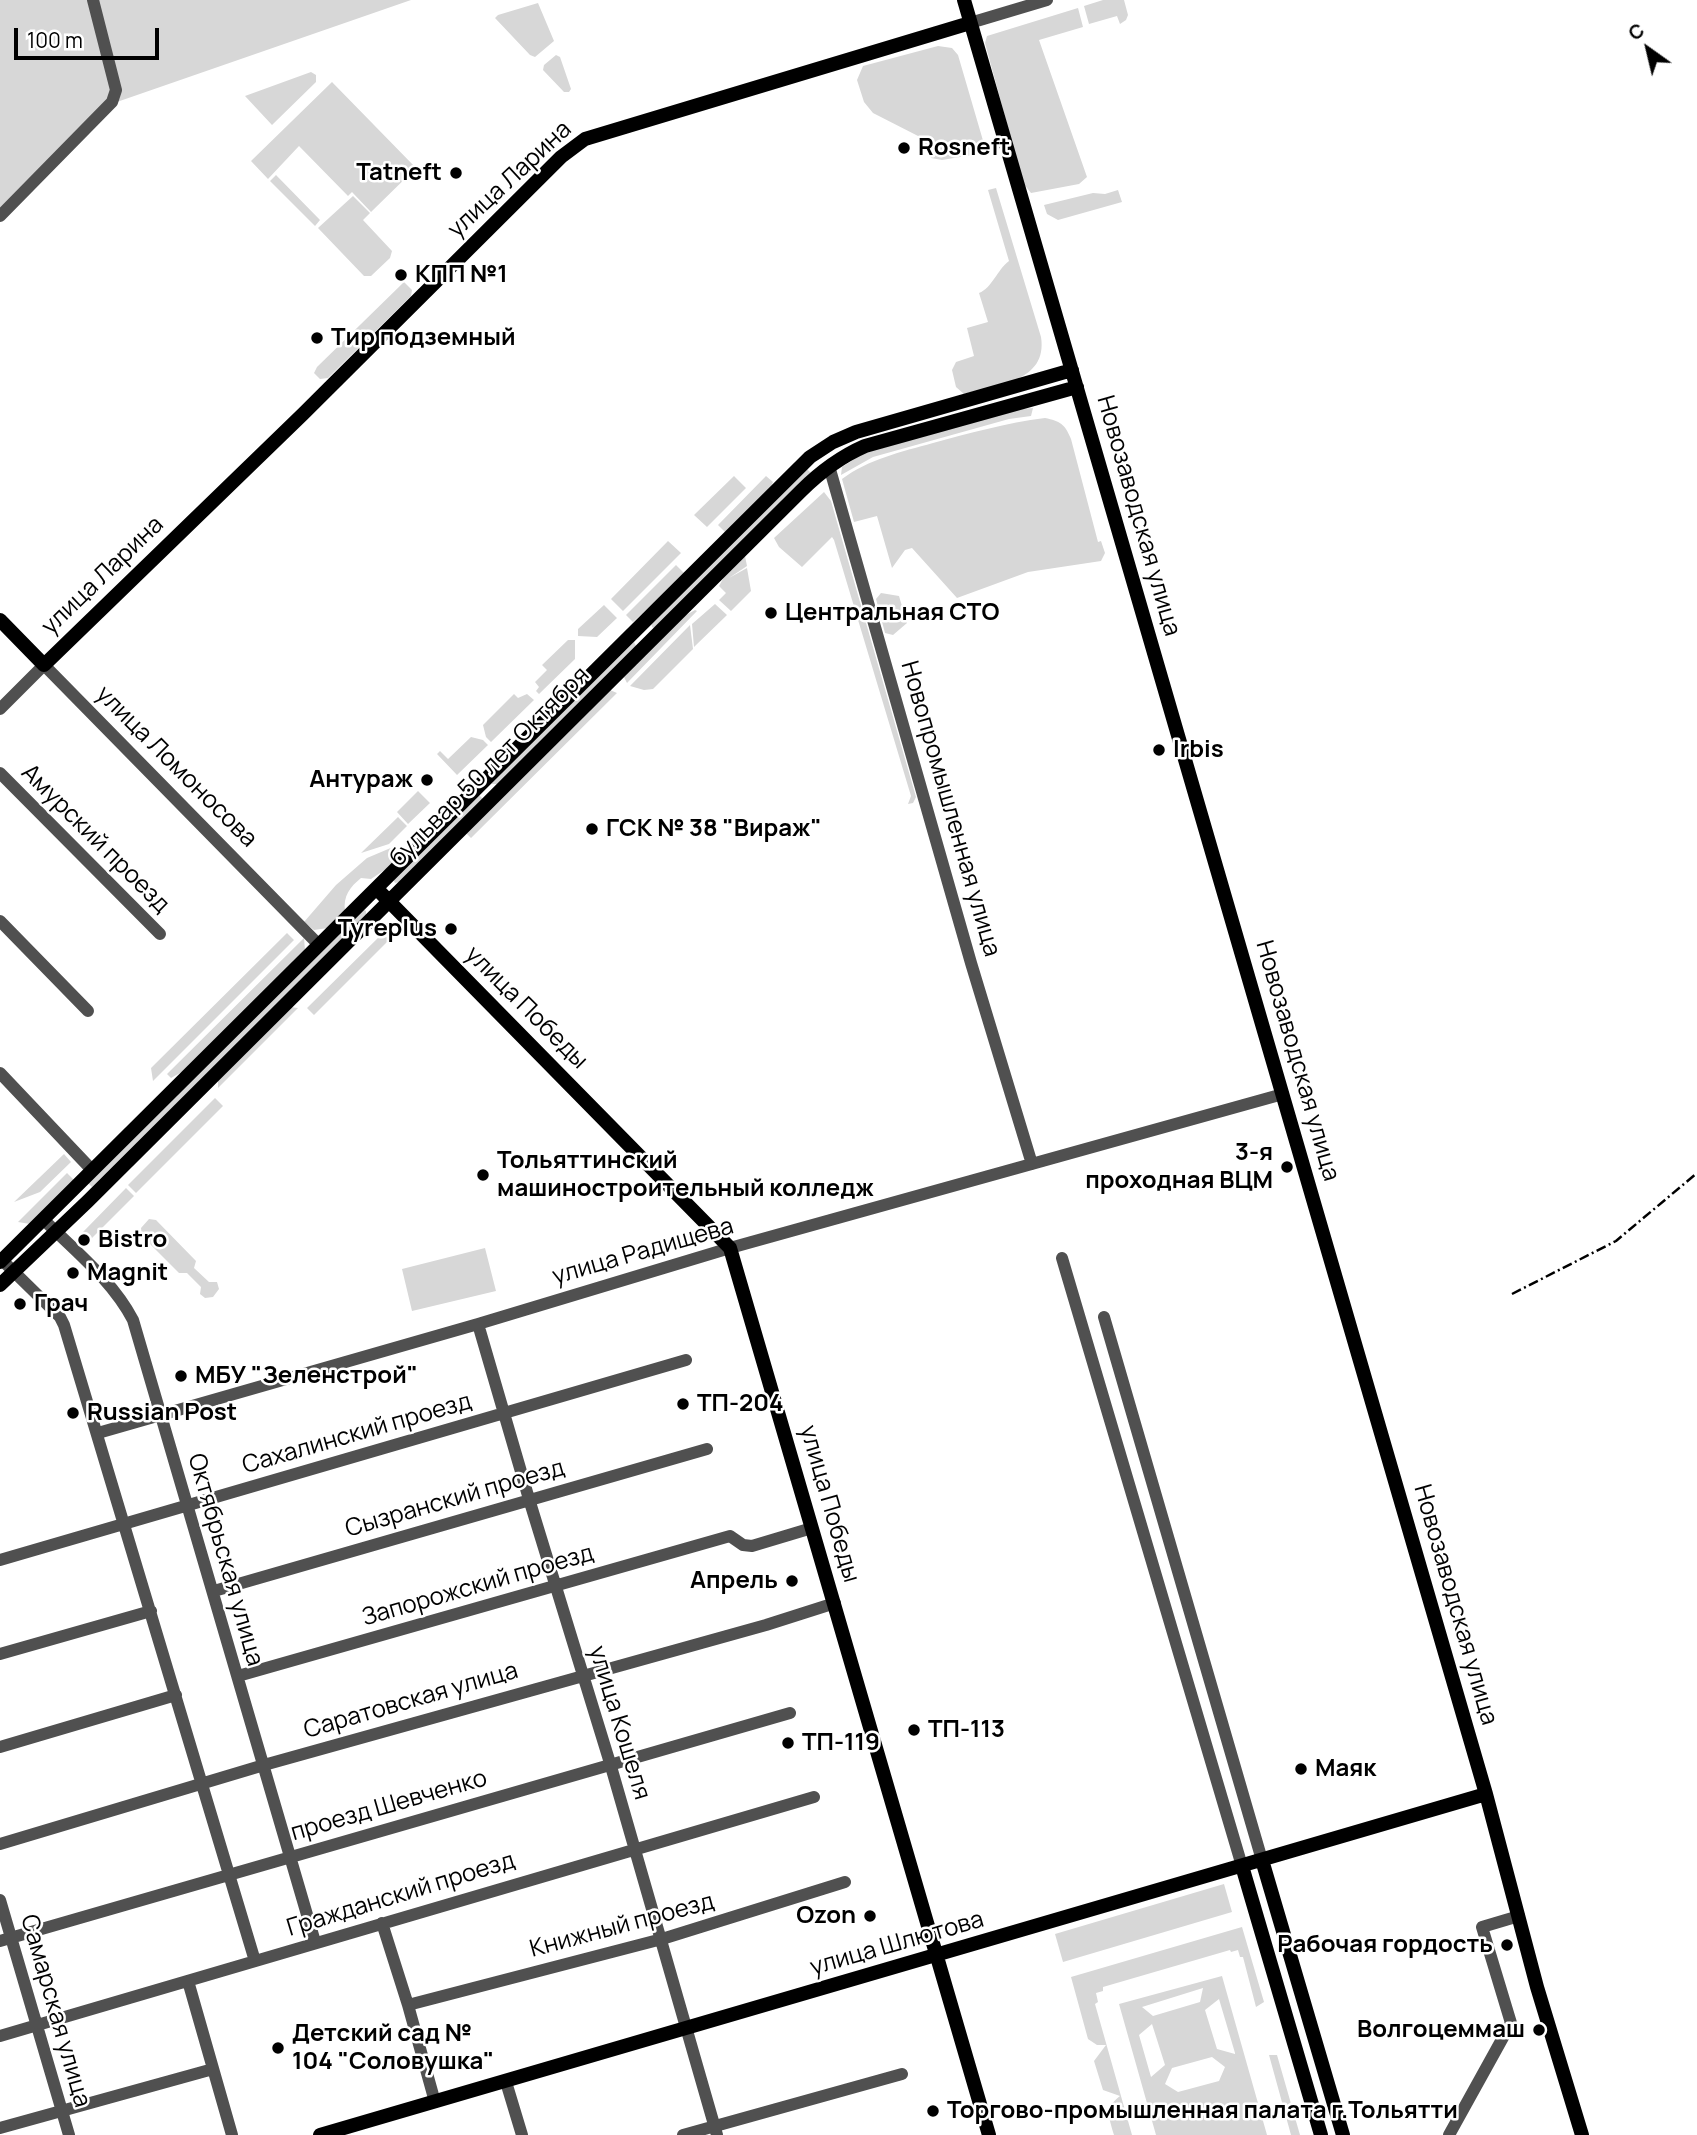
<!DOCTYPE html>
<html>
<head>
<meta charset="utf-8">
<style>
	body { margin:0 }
	#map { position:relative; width:1697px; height:2135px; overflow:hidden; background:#fff; font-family:Manrope,sans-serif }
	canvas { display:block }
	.north { position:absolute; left:1613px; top:14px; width:70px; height:70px; -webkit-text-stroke:5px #fff; paint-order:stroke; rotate:326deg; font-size:19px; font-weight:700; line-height:28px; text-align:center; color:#000 }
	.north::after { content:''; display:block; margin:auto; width:24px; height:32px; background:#000; clip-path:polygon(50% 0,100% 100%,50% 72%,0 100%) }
	.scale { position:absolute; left:14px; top:28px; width:145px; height:32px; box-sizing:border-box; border:4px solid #000; border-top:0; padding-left:9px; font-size:21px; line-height:24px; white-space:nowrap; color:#000; -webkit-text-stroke:5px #fff; paint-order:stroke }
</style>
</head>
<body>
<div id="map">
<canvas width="1697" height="2135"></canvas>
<div class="north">С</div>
<div class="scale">100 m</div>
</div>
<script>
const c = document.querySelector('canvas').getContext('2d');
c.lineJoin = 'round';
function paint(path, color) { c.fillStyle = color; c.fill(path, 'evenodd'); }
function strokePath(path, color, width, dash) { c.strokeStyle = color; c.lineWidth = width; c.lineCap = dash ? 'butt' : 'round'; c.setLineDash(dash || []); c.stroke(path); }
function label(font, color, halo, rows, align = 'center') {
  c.font = font + ' Manrope,sans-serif'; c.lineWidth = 5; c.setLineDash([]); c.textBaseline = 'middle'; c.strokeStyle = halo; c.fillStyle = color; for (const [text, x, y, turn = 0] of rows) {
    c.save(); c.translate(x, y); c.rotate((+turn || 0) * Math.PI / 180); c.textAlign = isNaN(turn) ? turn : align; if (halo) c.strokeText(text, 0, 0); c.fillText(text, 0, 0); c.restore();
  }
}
paint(new Path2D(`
	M0,0H411L114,103L0,212Z
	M1103,0H1124L1128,15L1126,20L1120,24L1117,16L1089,24L1084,6Z
	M538,3L554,41L535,57L530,55L495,18L498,15Z
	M1078,8L1083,27L1039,40L1087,177L1079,184L1031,193L1023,183L985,43L987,36Z
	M938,46L952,48L958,55L984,144L983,150L978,154L942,160L931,158L922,138L873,113L864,102L857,80L863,66Z
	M556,55L560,57L571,89L569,92H564L543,70L544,65Z
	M311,72L316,75V82L272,125L245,96Z
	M332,82L416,168L371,212L352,192L348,196L299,146L268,179L251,161Z
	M276,175L320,220L315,226L270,181Z
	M996,188L1041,337C1048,382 996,385 964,394L956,387L952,370L956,362L974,356L967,328L988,322L979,293C992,288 997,270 1009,261L988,190Z
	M1118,190L1122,202L1058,220L1047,214L1044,205L1093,193L1105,194Z
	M353,196L370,213L363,220L392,251L390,258L371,276H364L318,228Z
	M404,282L412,290L411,296L328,378L320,379L314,373L317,367Z
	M1033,408L1031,416L1009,419L873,457L841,475L842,467L864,453L1007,410Z
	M1045,418C1060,421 1065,424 1071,439L1098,542L1101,541L1105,553L1101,561L1028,572L957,598L912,548L905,550L892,568L877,516L854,522L842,479C869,459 901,452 933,443C970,433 1006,423 1045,418Z
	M807,469L811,473L654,628L652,627L651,623Z
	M734,476L746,488L707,527L694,515Z
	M766,476L773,482L770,488L726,533L718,525Z
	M824,492L831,501L916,797L913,803L908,804L911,796L834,540L832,537L802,567L779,547L774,538Z
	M668,541L681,553L623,611L611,599Z
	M745,556L747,566L729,578L747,568L751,591L731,611L719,600L726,593L719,586L728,570Z
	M676,565L685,574L633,622L626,615Z
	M881,593L899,596L907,623L893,635L885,633L876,599Z
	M715,604L727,615L694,647L692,624Z
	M604,605L617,618L597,637L578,636V629Z
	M695,610L697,611L627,683L624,677L679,619Z
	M690,625L693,649L653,689L644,690L630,686Z
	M568,640H575V659L539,694L536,691L539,687L535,682L547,670L542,665Z
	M634,642L636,646L498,784H492L493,780Z
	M610,690L617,693L471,838L464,831Z
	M514,694L518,698L527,694L534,700L491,742L486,737L483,725Z
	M471,737L483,740L488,745L457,775L437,754L440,751L448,759Z
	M418,791L430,803L408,824L397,812Z
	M479,795L483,799L399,882L395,883L393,879Z
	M398,817L407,826L389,844L361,853Z
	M393,847L392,865L371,879L361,878C350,887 343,896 345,911L328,928L314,930L304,922L336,885L367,858Z
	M363,909L366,911V915L92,1187L87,1182Z
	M287,933L294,940L153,1081L151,1068Z
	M383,933L389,940L314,1015L307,1008Z
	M304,938L305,950L187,1069L171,1078L167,1074Z
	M290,1007L298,1008L218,1088V1081Z
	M215,1098L223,1106L136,1193L128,1185Z
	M64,1154L71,1162L40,1192L14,1202Z
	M67,1173L74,1180L30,1224L18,1222Z
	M126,1188L134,1196L91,1239L83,1232Z
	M149,1219L156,1220L196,1261L194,1268L209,1282H217L219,1289L213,1297L205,1298L200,1294L201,1287L187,1273H179L142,1236L141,1228Z
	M485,1248L496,1291L412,1311L402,1269Z
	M1224,1884L1232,1912L1063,1962L1055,1934Z
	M1242,1927L1264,2002L1256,2007L1243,1957H1240L1238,1950L1231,1952L1230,1950L1103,1987V1991L1096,1993L1098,2002L1095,2004L1132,2135H1114C1109,2117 1104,2108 1120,2096L1103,2090L1094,2061L1106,2045H1097L1088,2039L1071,1977Z
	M1222,1976L1267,2135H1156L1119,2004ZM1203,1988L1200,2002L1153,2016L1142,2007ZM1219,1999L1235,2053V2054L1217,2049L1205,2010ZM1152,2024L1165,2065L1151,2077L1139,2035ZM1212,2057L1225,2067L1219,2081L1178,2092L1165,2084L1172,2068Z
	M1269,2055H1277L1300,2135H1291Z`), '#d7d7d7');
strokePath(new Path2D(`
	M970,23L1047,0
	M0,216L112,102L116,90L93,0
	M829,466L971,963L1032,1164
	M0,709L44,665L319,945
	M0,773L160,934
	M0,921L88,1011
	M0,1073L92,1170
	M43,1219C75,1251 112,1280 133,1320L315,1942
	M1062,1258L1242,1866
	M7,1265L60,1317L64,1325L255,1961
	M1104,1317L1262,1860
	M478,1324L529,1499L610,1763L717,2135
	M98,1433L478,1324L730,1248L1283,1094
	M0,1560L686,1360
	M214,1591L707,1449
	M0,1654L151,1611
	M238,1676L730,1536L743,1545L752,1546L812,1528
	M0,1747L176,1695
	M0,1844L264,1765L766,1625L835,1603
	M0,1900L69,2135
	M382,1923L408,2005L435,2102
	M0,1941L790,1713
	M188,1981L232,2135
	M408,2005L662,1939L845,1882
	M0,2036L814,1797
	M506,2082L522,2135
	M0,2128L213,2069
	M683,2135L902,2074
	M1449,2135L1511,2023L1482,1927L1519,1916`), '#505050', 12);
strokePath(new Path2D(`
	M964,0L1486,1794L1537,1987L1582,2135
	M0,620L44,665L303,414L561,157L585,139L970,23
	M377,889L730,1248L989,2135
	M0,1262L810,457L833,442L856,432L1072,370
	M0,1285L88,1201L801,491C820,472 840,457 865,446L1077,387
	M1262,1860L1343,2135
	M1242,1866L1321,2135
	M320,2135L1486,1794`), '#000', 14);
strokePath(new Path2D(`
	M1512,1294L1616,1241L1697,1173`), '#000', 2.5, [10, 3.5, 2, 3.5]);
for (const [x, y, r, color] of [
	[904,148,7,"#000"],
	[456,173,7,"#000"],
	[401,275,7,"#000"],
	[317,338,7,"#000"],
	[771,613,7,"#000"],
	[1159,750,7,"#000"],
	[427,780,7,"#000"],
	[592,829,7,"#000"],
	[451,929,7,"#000"],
	[1287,1167,7,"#000"],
	[483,1175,7,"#000"],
	[84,1240,7,"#000"],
	[73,1273,7,"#000"],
	[20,1304,7,"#000"],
	[181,1376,7,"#000"],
	[683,1404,7,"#000"],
	[73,1413,7,"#000"],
	[792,1581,7,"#000"],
	[914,1730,7,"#000"],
	[788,1743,7,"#000"],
	[1301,1769,7,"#000"],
	[870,1916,7,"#000"],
	[1507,1945,7,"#000"],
	[1539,2030,7,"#000"],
	[278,2048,7,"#000"],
	[933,2111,7,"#000"]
]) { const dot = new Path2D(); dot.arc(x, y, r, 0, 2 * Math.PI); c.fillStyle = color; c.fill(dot); strokePath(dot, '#fff', 2.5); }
label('bold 24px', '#000', '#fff', [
	["Rosneft",918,148],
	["Tatneft",442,173,"right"],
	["КПП №1",415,275],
	["Тир подземный",331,338],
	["Центральная СТО",785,613],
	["Irbis",1173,750],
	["Антураж",413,780,"right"],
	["ГСК № 38 \"Вираж\"",606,829],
	["Tyreplus",437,929,"right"],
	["3-я",1273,1153,"right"],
	["проходная ВЦМ",1273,1181,"right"],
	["Тольяттинский",497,1161],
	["машиностроительный колледж",497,1189],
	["Bistro",98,1240],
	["Magnit",87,1273],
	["Грач",34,1304],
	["МБУ \"Зеленстрой\"",195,1376],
	["ТП-204",697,1404],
	["Russian Post",87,1413],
	["Апрель",778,1581,"right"],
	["ТП-113",928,1730],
	["ТП-119",802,1743],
	["Маяк",1315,1769],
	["Ozon",856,1916,"right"],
	["Рабочая гордость",1493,1945,"right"],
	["Волгоцеммаш",1525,2030,"right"],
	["Детский сад №",292,2034],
	["104 \"Соловушка\"",292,2062],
	["Торгово-промышленная палата г.Тольятти",947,2111]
], 'left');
label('24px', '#000', '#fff', [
	["улица Ларина",510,180,-43],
	["Новозаводская улица",1138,516,74],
	["улица Ларина",103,576,-44],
	["улица Ломоносова",176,767,45],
	["бульвар 50 лет Октября",490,767,-45],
	["Новопромышленная улица",950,809,74],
	["Амурский проезд",95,839,45],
	["улица Победы",526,1008,45],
	["Новозаводская улица",1297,1061,74],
	["улица Радищева",643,1252,-16],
	["Сахалинский проезд",357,1434,-16],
	["Сызранский проезд",455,1499,-16],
	["улица Победы",829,1504,74],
	["Октябрьская улица",225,1560,74],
	["Запорожский проезд",478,1586,-16],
	["Новозаводская улица",1455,1605,74],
	["Саратовская улица",411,1701,-16],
	["улица Кошеля",619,1723,73],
	["проезд Шевченко",389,1806,-16],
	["Гражданский проезд",401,1895,-17],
	["Книжный проезд",622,1926,-15],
	["улица Шлютова",897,1944,-16],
	["Самарская улица",55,2011,74]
]);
</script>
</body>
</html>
